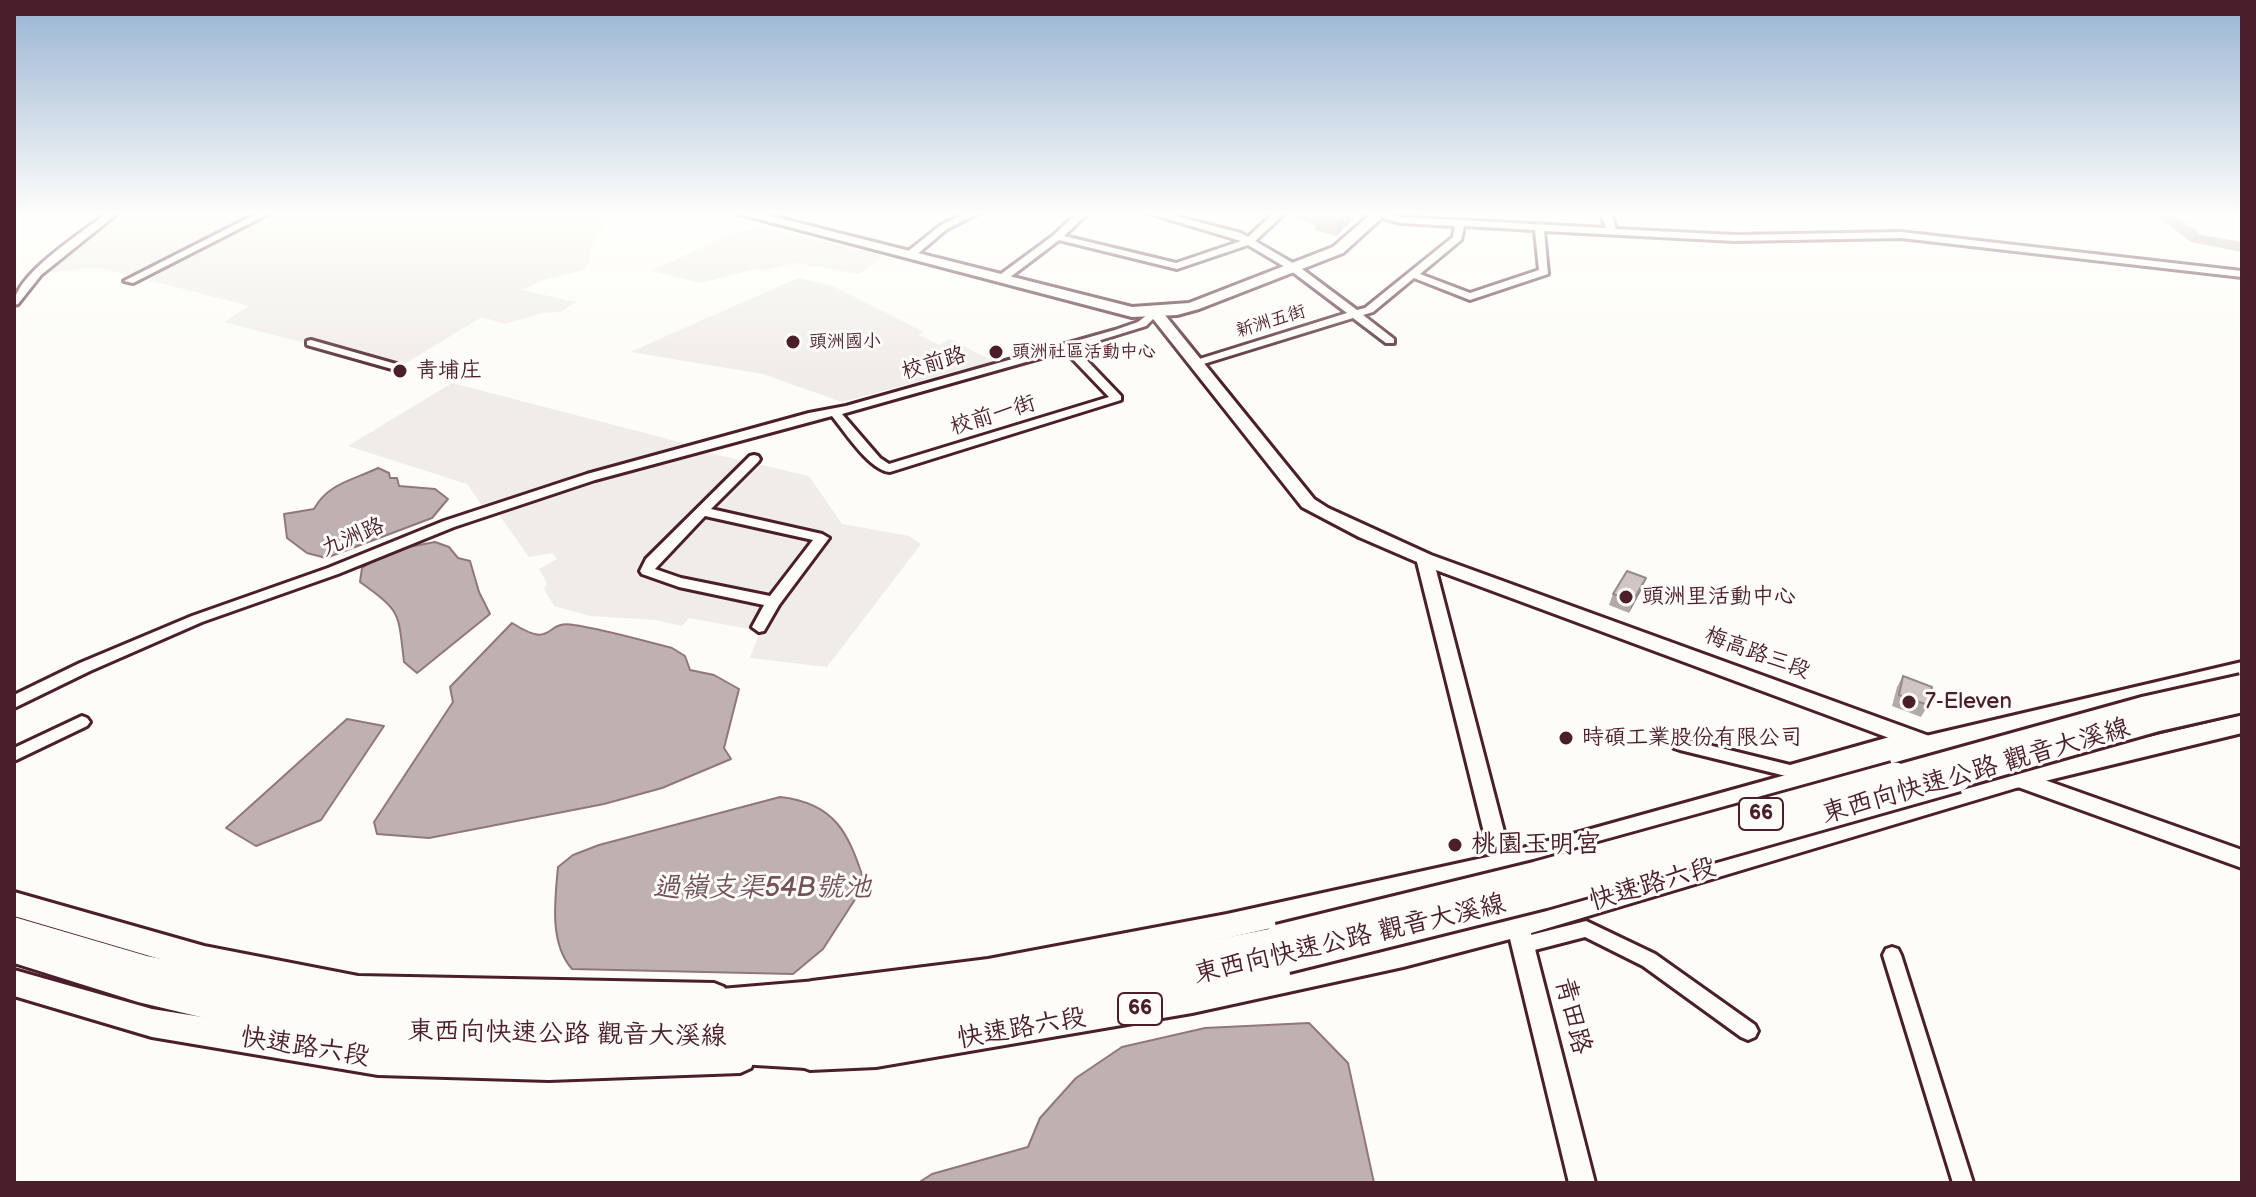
<!DOCTYPE html>
<html>
<head>
<meta charset="utf-8">
<style>
	body { margin:0 }
	#map { position:relative; width:2256px; height:1197px; overflow:hidden; background:#fdfcf7; font-family:"Balsamiq Sans",sans-serif }
	canvas { display:block }
	.frame { position:absolute; inset:0; border:16px solid #4a1f2b; pointer-events:none }
</style>
</head>
<body>
<div id="map">
<canvas width="2256" height="1197"></canvas>
<div class="frame"></div>
</div>
<script>
const c = document.querySelector('canvas').getContext('2d');
c.lineJoin = 'round';
function paint(path, color) { c.fillStyle = color; c.fill(path, 'evenodd'); }
function strokePath(path, color, width, dash) { c.strokeStyle = color; c.lineWidth = width; c.lineCap = dash ? 'butt' : 'round'; c.setLineDash(dash || []); c.stroke(path); }
function label(font, color, halo, rows, align = 'center') {
  c.font = font + ' "Balsamiq Sans","LXGW WenKai TC",sans-serif'; c.lineWidth = 6; c.setLineDash([]); c.textBaseline = 'middle'; c.strokeStyle = halo; c.fillStyle = color; for (const [text, x, y, turn = 0] of rows) {
    c.save(); c.translate(x, y); c.rotate((+turn || 0) * Math.PI / 180); c.textAlign = isNaN(turn) ? turn : align; if (halo) c.strokeText(text, 0, 0); c.fillText(text, 0, 0); c.restore();
  }
}
paint(new Path2D(`
	M121,213H591L605,222L592,245L590,261L583,270L543,280L521,290L577,302L560,312L543,313L505,324L482,317L403,365H390L224,322L249,306L97,267L46,273Z
	M761,227L771,229L883,256L859,274L795,263L761,271L758,268L701,283L651,271L731,234Z
	M798,278L833,286L924,332L919,335L939,345L950,339L993,361L842,402L763,374L630,352Z
	M452,383L691,445L692,446L485,510L467,484L348,446Z
	M696,450L809,476L842,524L909,536L921,544L827,667L750,658L760,631L689,618L682,626L656,620L591,616L554,606L544,589L547,583L539,569L557,559L552,553L529,557L497,512Z`), '#f0ece8');
const water = new Path2D(`
	M378,468L389,473L390,478H397L399,486L435,489L448,499L432,518L326,558L307,553L287,538L284,514L314,509C328,483 354,480 378,468Z
	M435,542L449,547L458,558L470,561L479,592L490,614L417,673L404,662C398,612 402,612 360,582L362,568L387,551Z
	M512,623C556,651 543,619 574,625C607,630 640,640 672,648L685,656L690,670L714,675L739,689L724,748L731,759L662,788L604,804L429,838L377,834L374,822L453,702L450,687Z
	M347,719L384,726L321,820L256,846L226,828Z
	M780,797C836,803 849,834 865,884L823,949L793,974L572,969C549,943 555,900 558,867L573,855L599,845Z
	M1309,1023L1348,1063L1374,1183H918L932,1174L1028,1147L1040,1118L1076,1078L1122,1047L1205,1028Z`);
paint(water, '#c0b1b1');
strokePath(water, '#91777b', 2);
paint(new Path2D(`
	M1921,213H1939L1932,217Z
	M2154,213H2173L2201,235L2242,242V252L2191,242Z`), '#c0b1b1');
const minor = new Path2D(`
	M107,213H118L41,275L18,304L14,305C14,275 83,232 107,213Z
	M258,213H270L133,283L124,281Z
	M966,213H979L947,229L915,256H907V252L941,225Z
	M1077,213H1088L1064,236L1176,263L1241,241L1148,213H1164L1241,233L1248,237L1274,213H1285L1255,241L1298,266L1357,310L1365,308L1453,237L1455,226L1401,223L1364,213H1382L1401,217L1606,228L1601,213H1611L1616,229L1735,235L1901,232L2242,271V277L1901,238L1735,241L1544,231L1548,274L1470,300L1414,278L1373,312L1363,315L1394,339V343H1386L1353,318L1197,366L1193,365V361L1347,313L1290,270L1248,245L1177,269L1059,240L1005,281H997V277L1054,235ZM1464,226L1535,230L1539,270L1470,293L1420,274L1461,240Z
	M1155,309L1160,312L1146,326L1075,348L1121,396V400L890,472C870,471 845,432 832,416L595,480L454,527L338,574L202,622L90,671L14,708V695L80,663L192,616L328,568L444,521L587,474L809,413L846,406L1115,330L1138,322ZM1065,351L1109,397L889,464L880,458L842,414Z
	M311,340L396,364L398,366L392,369L307,345V341Z
	M754,455L758,456L760,459L758,462L711,509L822,534L829,538L779,605L764,631L759,632L752,627L764,605L679,587L642,574L640,571L646,559L750,456ZM705,516L813,540L770,596L681,578L655,569Z
	M82,716L87,718L90,722L87,726L14,761V748Z
	M1911,731L1917,733L1919,737L1917,741L1790,777L1680,750L1674,748L1672,744L1674,740L1680,738L1790,765Z
	M1586,921L1655,954L1755,1025L1758,1031L1755,1037L1748,1040L1741,1037L1643,966L1585,937L1523,953L1517,951L1514,945L1517,939L1523,937Z
	M1892,947L1898,949L1901,955L1973,1183H1953L1883,955L1886,949Z`);
const tertiary = new Path2D(`
	M1155,308L1160,309L1314,499L1328,508L1431,555L1976,753L1979,759L1976,765L1969,767L1962,765L1436,570L1516,878L1513,885L1505,887L1497,885L1417,562L1359,537L1302,507L1150,315V309Z
	M2011,768L2242,850V868L2004,782L2001,776L2004,770Z
	M1515,904L1523,907L1526,914L1595,1183H1569L1504,914L1507,907Z`);
const secondary = new Path2D(`
	M736,213H759L1132,307L1189,303L1333,247L1372,213H1387L1343,253L1199,309L1177,315L1132,317Z`);
const primary = new Path2D(`
	M2242,662V678L1930,753L1501,876L1227,938L988,985L812,1007L802,1003L797,994L802,985L812,981L988,959L1227,914L1501,854L1930,735Z
	M2242,715V733L2016,788L1518,937L1403,967L1192,1013L876,1067L810,1070L799,1066L795,1056L799,1046L810,1042L876,1039L1192,987L1403,941L1518,913L2016,768Z
	M14,892L204,946L358,976L714,983L724,987L729,996L724,1005L714,1009L358,1002L204,972L14,916Z
	M14,970L152,1009L378,1045L549,1050L740,1043L751,1048L755,1058L751,1068L740,1073L549,1080L378,1075L152,1037L14,996Z`);
const trunk = new Path2D(`
	M14,917L147,956L311,990L414,999L682,1005L687,995L697,991L828,980L838,984L843,993L840,999C988,980 1133,957 1279,927L1289,930L1293,939L1290,947L1296,949L1300,958L1296,967L1286,971C1136,1002 984,1032 831,1044L838,1055L834,1065L823,1069L722,1063L711,1059L709,1053L415,1050L259,1031L138,1002L14,963Z`);
strokePath(minor, '#4a1f2b', 6);
strokePath(tertiary, '#4a1f2b', 6);
strokePath(secondary, '#4a1f2b', 6);
strokePath(primary, '#4a1f2b', 6);
strokePath(trunk, '#4a1f2b', 6);
paint(minor, '#fdfcf7');
paint(tertiary, '#fdfcf7');
paint(secondary, '#fdfcf7');
paint(primary, '#fdfcf7');
paint(trunk, '#fdfcf7');
const trunkBridgeFar1 = new Path2D(`
	M1887,779L2143,708L2242,686
	M1950,779L2158,720L2242,701`);
const trunkBridge = new Path2D(`
	M1279,939L1537,876L1895,777
	M1286,958L1543,894L1957,777`);
strokePath(trunkBridgeFar1, '#4a1f2b', 28, []);
strokePath(trunkBridge, '#4a1f2b', 35, []);
strokePath(trunkBridgeFar1, '#fdfcf7', 22);
strokePath(trunkBridge, '#fdfcf7', 29);
paint(new Path2D(`
	M1288,213H1357L1356,216L1336,236L1315,230L1316,225L1287,216Z
	M1642,589L1629,613L1609,605L1613,594Z
	M1903,676L1928,705L1921,717L1892,706L1897,687Z`), '#b3a9a9');
paint(new Path2D(`
	M1346,213H1357L1356,216L1336,236L1338,221Z
	M1646,578L1642,589L1629,613L1633,601Z`), '#928a89');
const building = new Path2D(`
	M1320,213H1346L1338,221L1317,216Z
	M1627,571L1646,578L1633,601L1613,594Z
	M1903,676L1932,687L1928,705L1899,695Z`);
paint(building, '#d0c5c4');
strokePath(building, '#928a89', 2);
const sky = c.createLinearGradient(0, 0, 0, 381);
sky.addColorStop(0, '#98b3d2');
sky.addColorStop(0.56, '#fefefb');
sky.addColorStop(1, '#fefefb00');
c.fillStyle = sky;
c.fillRect(0, 0, 2256, 381);
for (const [x, y, r, color] of [
	[793,342,8,"#4a1f2b"],
	[996,352,8,"#4a1f2b"],
	[400,371,8,"#4a1f2b"],
	[1626,597,8,"#4a1f2b"],
	[1909,702,8,"#4a1f2b"],
	[1566,738,8,"#4a1f2b"],
	[1455,845,8,"#4a1f2b"]
]) { const dot = new Path2D(); dot.arc(x, y, r, 0, 2 * Math.PI); c.fillStyle = color; c.fill(dot); strokePath(dot, '#fdfcf7', 3); }
label('18px', '#4a1f2b', '#fdfcf7', [
	["新洲五街",1271,322,-17]
]);
label('18px', '#4a1f2b', '#fdfcf7', [
	["頭洲國小",809,342],
	["頭洲社區活動中心",1012,352]
], 'left');
for (const [x, y, w] of [
	[1761,814,44],
	[1140,1009,44]
]) { const box = new Path2D(); box.roundRect(x - w / 2, y - 16, w, 32, 6); c.fillStyle = '#fdfcf7'; c.fill(box); strokePath(box, '#4a1f2b', 2); }
label('bold 20px', '#4a1f2b', null, [
	["66",1761,814],
	["66",1140,1009]
]);
label('22px', '#4a1f2b', '#fdfcf7', [
	["校前路",934,364,-16],
	["校前一街",993,416,-17],
	["九洲路",353,538,-23],
	["梅高路三段",1757,654,20]
]);
label('22px', '#4a1f2b', '#fdfcf7', [
	["青埔庄",416,371],
	["頭洲里活動中心",1642,597],
	["7-Eleven",1925,702],
	["時碩工業股份有限公司",1582,738]
], 'left');
label('26px', '#4a1f2b', '#fdfcf7', [
	["東西向快速公路 觀音大溪線",1976,772,-16],
	["快速路六段",1653,885,-16],
	["東西向快速公路 觀音大溪線",1350,940,-13],
	["青田路",1572,1016,76],
	["快速路六段",1022,1029,-10],
	["東西向快速公路 觀音大溪線",567,1035,1],
	["快速路六段",305,1048,9]
]);
label('26px', '#4a1f2b', '#fdfcf7', [
	["桃園玉明宮",1471,845]
], 'left');
label('italic 28px', '#73525a', '#fdfcf7', [
	["過嶺支渠54B號池",762,889]
]);
</script>
</body>
</html>
